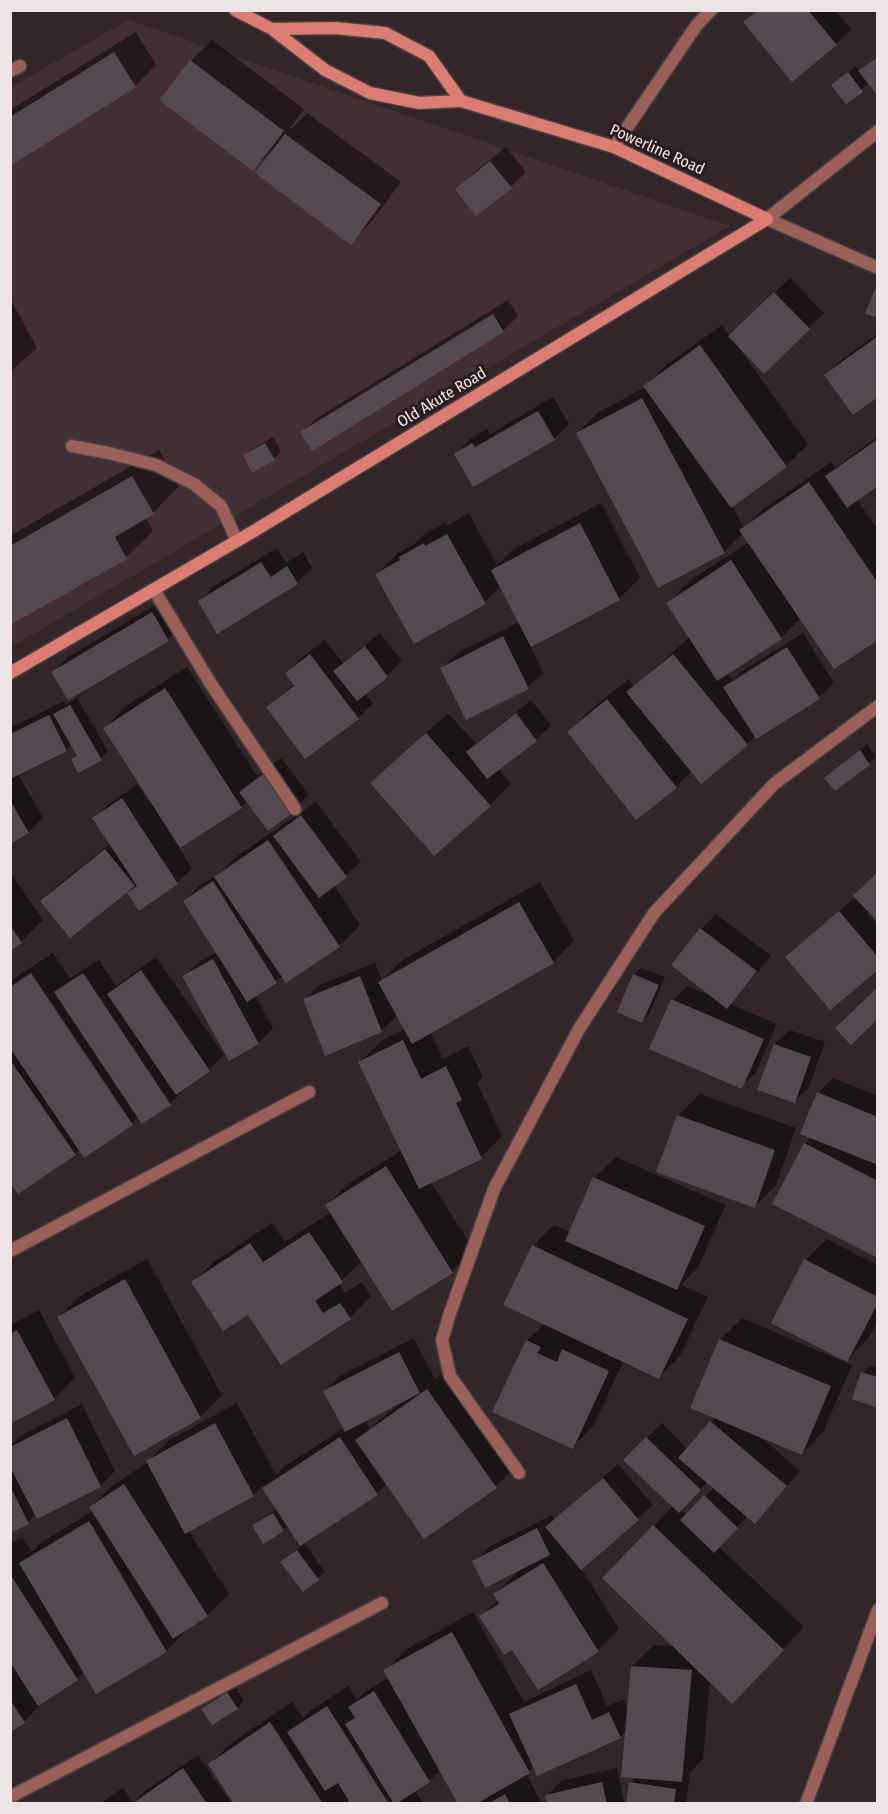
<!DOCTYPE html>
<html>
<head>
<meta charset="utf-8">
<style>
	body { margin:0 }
	#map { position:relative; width:888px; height:1814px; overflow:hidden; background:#332629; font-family:"Fira Sans Condensed",sans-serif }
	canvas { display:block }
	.frame { position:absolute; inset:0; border:12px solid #ede4e5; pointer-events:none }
</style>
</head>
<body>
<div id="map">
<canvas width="888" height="1814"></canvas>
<div class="frame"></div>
</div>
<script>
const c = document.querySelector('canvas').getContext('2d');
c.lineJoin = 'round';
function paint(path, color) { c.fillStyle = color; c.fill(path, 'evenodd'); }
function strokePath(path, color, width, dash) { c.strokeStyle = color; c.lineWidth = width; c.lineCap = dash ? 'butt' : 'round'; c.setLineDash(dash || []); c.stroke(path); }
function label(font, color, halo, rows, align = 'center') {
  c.font = font + ' "Fira Sans Condensed",sans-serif'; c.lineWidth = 6; c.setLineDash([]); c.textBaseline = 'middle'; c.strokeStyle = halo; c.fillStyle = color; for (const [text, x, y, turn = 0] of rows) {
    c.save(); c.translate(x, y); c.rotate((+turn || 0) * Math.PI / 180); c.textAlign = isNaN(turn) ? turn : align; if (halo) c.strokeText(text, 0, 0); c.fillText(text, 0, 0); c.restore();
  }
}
paint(new Path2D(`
	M128,20L730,226L11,647L10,88Z`), '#422f33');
paint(new Path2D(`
	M757,10H835L851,29L836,44L745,23Z
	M136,32L156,65L135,86L10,164V110Z
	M212,40L304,109L290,128L291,129L307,113L401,182L372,221L351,243L271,151L253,169L191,61Z
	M878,55V94L869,83L846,102L833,85L856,66L860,72Z
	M506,147L526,172L511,187L477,214L457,189L472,174Z
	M790,278L824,313L764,372L741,347L739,348L808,444L786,466L732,505L744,528L763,509L831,462L835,468L878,436V484L857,499L878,530V638L801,618L781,638L727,673L733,680L740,672L803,633L834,683L819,697L756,735L747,744L692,771L676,787L636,818L569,732L590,710L629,679L634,686L690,637L668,603L689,581L749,542L743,533L724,552L577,433L599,412L646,387L666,365L722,325L730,336Z
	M10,298L37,348L10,372Z
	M508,300L518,316L503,331L302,432L317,418Z
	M878,333V395L826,375L840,361Z
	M553,397L569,424L554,439L456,454L470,439L487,429L490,434Z
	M273,437L281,452L274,459L245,456L252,449Z
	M159,450L179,486L153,513L145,517L153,531L126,557L10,623V536Z
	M601,503L640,578L619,599L530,646L543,673L528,687L442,668L457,653L519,622L501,586L485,602L377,574L398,553L414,544L422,536L445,523L447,526L469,513L497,565L514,549Z
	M277,548L286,563L303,552L312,568L297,583L218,632L200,601L214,586Z
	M167,598L183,625L168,639L53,672L68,657Z
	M380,633L402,661L387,676L365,693L373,703L358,718L268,707L294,684L287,673L301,658L325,640L343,663Z
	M187,667L257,776L281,758L309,795L294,810L248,801L241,807L179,848L192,868L177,883L139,909L127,890L42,901L56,886L111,843L94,818L109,804L137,784L149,802L151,800L105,728L126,706Z
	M77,698L108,751L101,758L73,760L78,755L72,744L66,750L18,774L43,817L29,832L10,842V728L64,701L66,705Z
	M531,700L551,725L536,740L498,769L511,784L490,805L372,783L448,713L476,744Z
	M867,744L876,757L835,789L834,771Z
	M316,802L361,862L334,885L360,925L339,946L283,976L255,995L273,1028L258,1043L230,1059L184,976L199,962L217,952L185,901L199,886L219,874L237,856Z
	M10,872L43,920L21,942L10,949Z
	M540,882L574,941L553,962L430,1032L443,1059L468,1046L483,1077L477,1083L502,1136L481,1157L430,1181L474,1250L452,1271L392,1309L362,1261L339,1283L345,1293L362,1282L371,1296L350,1318L248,1313L193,1282L215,1261L272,1223L285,1242L331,1212L327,1205L348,1184L402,1150L360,1062L381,1041L405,1029L398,1015L381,1031L304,1000L319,985L375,963L382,980L401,961Z
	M855,897L869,911L867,913L878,925V968L787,957Z
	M716,914L771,956L730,1004L777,1024L756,1072L741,1087L673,1000L687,986L709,995L673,965L701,929Z
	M53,953L70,978L99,960L116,986L156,957L224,1055L209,1070L184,1088L185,1089L170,1104L139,1117L132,1124L80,1149L75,1154L10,1181V981Z
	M641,968L665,977L649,1014L642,1021L634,975Z
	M790,1030L825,1042L809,1087L794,1102L775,1044Z
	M833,1078L878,1096V1256L805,1144L812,1137L818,1093Z
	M700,1094L796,1128L776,1185L755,1206L678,1116Z
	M616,1157L726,1205L698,1267L681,1285L708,1297L680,1356L659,1377L624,1360L594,1425L573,1447L527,1341L545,1323L533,1246L554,1225L570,1232L594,1178Z
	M827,1239L878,1265V1320L868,1339L845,1362L852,1365L823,1432L802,1454L761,1437L800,1471L769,1507L748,1516L718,1546L804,1627L754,1680H710L703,1759L688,1774H690L686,1804H627L630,1783L636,1777L626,1731L620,1737L534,1767L526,1773L542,1804H477L480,1801L441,1770L429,1781L415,1790L424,1804H235L210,1764L231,1743L292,1702L303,1718L310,1711L348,1686L357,1700L365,1692L389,1677L385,1671L407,1649L473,1612L524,1702L591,1670L607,1706L624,1699L628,1708L632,1666L654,1645L675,1646L654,1526L673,1506L625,1460L662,1423L688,1449L715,1417L720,1340L742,1318L842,1361L843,1358L805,1260ZM708,1482L714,1487L687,1515L681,1510Z
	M147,1259L222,1395L200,1417L134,1454L59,1317L80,1296Z
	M39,1310L75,1377L54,1399L10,1422V1325Z
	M414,1338L435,1379L449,1368L517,1465L496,1486L425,1537L387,1484L377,1494L304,1542L325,1572L303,1590L282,1562L301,1546L288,1525L283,1530L254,1526L261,1519L277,1509L262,1486L254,1495L188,1530L229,1594L208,1615L186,1628L187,1630L166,1651L85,1672L77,1679L45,1700L24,1722L10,1730V1544L22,1537L32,1552L42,1542L93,1511L90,1507L112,1486L148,1462L169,1440L237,1403L276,1475L285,1466L344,1428L325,1391L340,1376ZM397,1403L398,1405L370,1428L365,1420Z
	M870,1366L878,1368V1407L863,1373Z
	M82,1404L115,1471L101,1485L38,1517L36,1514L28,1522L10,1531V1446L19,1437Z
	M618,1464L653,1505L581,1568L619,1629L598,1650L513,1648L481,1617L498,1600L495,1594L520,1569L474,1562L489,1547L552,1515L555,1520Z
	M235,1686L244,1701L237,1708L203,1709L210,1702Z
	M198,1755L232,1804H99L123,1788L133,1803L145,1791Z
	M617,1768L624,1804H548L546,1796L561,1781Z`), '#0007');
paint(new Path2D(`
	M758,10H808L837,45L792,82L743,22Z
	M114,52L136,87L10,166V117Z
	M878,57V96L858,71Z
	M190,60L284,131L253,171L159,100Z
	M848,72L863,92L846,104L831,85Z
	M285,134L381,204L351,245L255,173Z
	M490,161L512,188L476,216L455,189Z
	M878,282V318L865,314Z
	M774,292L810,329L764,374L728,336Z
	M493,314L504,332L312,451L300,432Z
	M878,336V397L853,415L824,375Z
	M700,345L787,467L731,508L643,386Z
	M642,398L725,553L658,588L576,433Z
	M538,411L555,440L473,487L454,454L472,443L475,447Z
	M878,439V486L847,508L825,476Z
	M265,443L275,460L252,473L243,455Z
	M132,476L154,514L115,537L127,559L10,625V546Z
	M809,482L878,583V640L834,669L739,530Z
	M580,523L620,600L531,647L491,570Z
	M447,534L486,604L414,644L375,574L400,560L399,557L424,543L425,546Z
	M731,560L782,639L717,681L666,603Z
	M261,562L271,577L287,566L298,584L217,634L198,601Z
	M152,612L169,641L68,700L51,672Z
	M503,636L529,689L466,720L440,668Z
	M365,646L388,677L357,701L333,671Z
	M787,647L820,699L756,739L723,687Z
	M310,654L359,719L305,759L266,707L294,686L285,673Z
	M673,654L748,745L701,784L626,692Z
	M165,688L242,808L180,848L103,728Z
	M607,699L677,788L636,820L567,732Z
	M70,705L102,760L78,773L71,759L77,756L53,714Z
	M516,713L537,741L487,779L466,752Z
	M49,715L67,751L10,779V734Z
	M426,733L491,806L434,856L370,783Z
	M860,750L870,765L835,791L824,778Z
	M266,772L295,811L268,831L239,792Z
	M122,798L178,884L139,911L127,893L137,886L92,818Z
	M10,800L29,833L10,844Z
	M301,815L347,877L319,898L273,836Z
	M268,840L340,947L286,983L214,877Z
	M105,849L135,886L70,938L40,901Z
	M878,872V922L853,896Z
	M213,881L277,983L247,1002L183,901Z
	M519,902L554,963L412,1044L378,982Z
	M839,911L878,957V970L830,1010L785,957Z
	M10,925L22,943L10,951Z
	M700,928L757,971L727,1009L671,965Z
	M213,959L259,1044L229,1061L182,976Z
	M141,970L210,1071L176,1095L107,994Z
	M31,973L133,1125L84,1158L10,1048V987Z
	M83,973L171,1105L142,1124L54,992Z
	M633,974L659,985L642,1023L617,1012Z
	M360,976L382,1032L325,1056L303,999Z
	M878,987V1019L851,1045L835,1028Z
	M671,999L764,1039L742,1089L649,1049Z
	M403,1040L421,1079L446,1066L462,1100L456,1103L482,1159L419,1189L358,1062Z
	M774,1044L811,1057L795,1103L757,1090Z
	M10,1060L76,1155L18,1194L10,1183Z
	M817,1092L878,1117V1165L800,1134Z
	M677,1115L775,1150L755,1208L656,1172Z
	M804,1143L878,1181V1258L772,1204Z
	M386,1166L453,1273L392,1311L325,1205Z
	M593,1177L705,1226L677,1290L565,1241Z
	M309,1232L343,1282L315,1301L323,1313L340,1303L351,1319L281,1365L248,1315L223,1331L191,1282L250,1243L263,1262Z
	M532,1245L688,1319L659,1379L503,1305Z
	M804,1259L878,1297V1303L847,1362L771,1323Z
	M125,1279L201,1418L134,1456L57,1317Z
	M17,1330L55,1400L10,1424V1334Z
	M719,1339L831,1386L802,1455L690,1408Z
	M526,1340L541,1347L537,1353L557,1362L562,1349L609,1371L573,1449L492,1412Z
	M399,1352L420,1393L345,1432L323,1391Z
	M861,1372L878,1377V1408L852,1399Z
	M427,1389L497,1488L424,1539L355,1440Z
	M67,1418L101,1487L37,1519L10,1467V1447Z
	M710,1421L787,1486L755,1524L678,1458Z
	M215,1423L254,1496L185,1534L146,1461Z
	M340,1437L378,1495L300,1546L262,1488Z
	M646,1437L701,1490L679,1513L623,1460Z
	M603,1478L639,1520L581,1570L545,1527Z
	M124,1484L208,1616L173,1639L89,1507Z
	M10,1486L29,1524L10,1533Z
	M704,1495L738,1528L714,1553L680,1520Z
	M273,1513L284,1531L263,1544L252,1525Z
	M89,1521L167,1652L96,1694L19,1563Z
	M653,1525L784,1650L732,1704L602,1578Z
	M537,1528L550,1555L485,1588L472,1561Z
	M297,1550L319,1580L303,1592L280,1562Z
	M543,1563L599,1652L538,1690L512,1650L504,1655L479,1616L499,1604L493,1594Z
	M10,1574L78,1680L38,1706L10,1662Z
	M452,1632L530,1773L476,1804H458L383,1670Z
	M631,1666L692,1670L682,1782L621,1777Z
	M576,1684L592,1720L609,1712L621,1738L537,1776L509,1714Z
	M374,1691L430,1782L396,1804H394L345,1724L355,1718L348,1707Z
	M227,1692L238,1709L212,1725L201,1709Z
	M10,1700L25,1723L10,1732Z
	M327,1706L389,1804H344L349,1801L338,1783L325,1791L287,1732Z
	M270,1722L323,1804H234L208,1764Z
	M183,1768L207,1804H132Z
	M602,1782L607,1804H547L545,1795Z
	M629,1782L676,1789L674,1804H626Z
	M505,1794L510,1804H488Z`), '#554951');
const lane = new Path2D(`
	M72,446L109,453L156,465L194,484L221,506L237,541
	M154,590L211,684L295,809`);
const street = new Path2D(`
	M10,71L20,66
	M878,131L767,219L878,268
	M614,147L696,26L711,10
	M10,1251L309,1092
	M519,1473L450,1376L442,1340L449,1316L494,1189L579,1029L654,913L774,784L878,706
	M10,1797L382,1603
	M806,1804L878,1610`);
const secondary = new Path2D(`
	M235,10L272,29L325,70L370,93L419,103L461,101L614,147L767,219
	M272,29L335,28L385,33L429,56L461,101
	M10,673L254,531L767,219`);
strokePath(lane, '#4d4143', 15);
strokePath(street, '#4d4143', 15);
strokePath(secondary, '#4d4143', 15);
strokePath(lane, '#9b6059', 12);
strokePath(street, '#9b6059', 12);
strokePath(secondary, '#db7d72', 12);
label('16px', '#ede4e5', '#291c1f', [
	["Powerline Road",657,150,24],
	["Old Akute Road",442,398,-31]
]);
</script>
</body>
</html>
